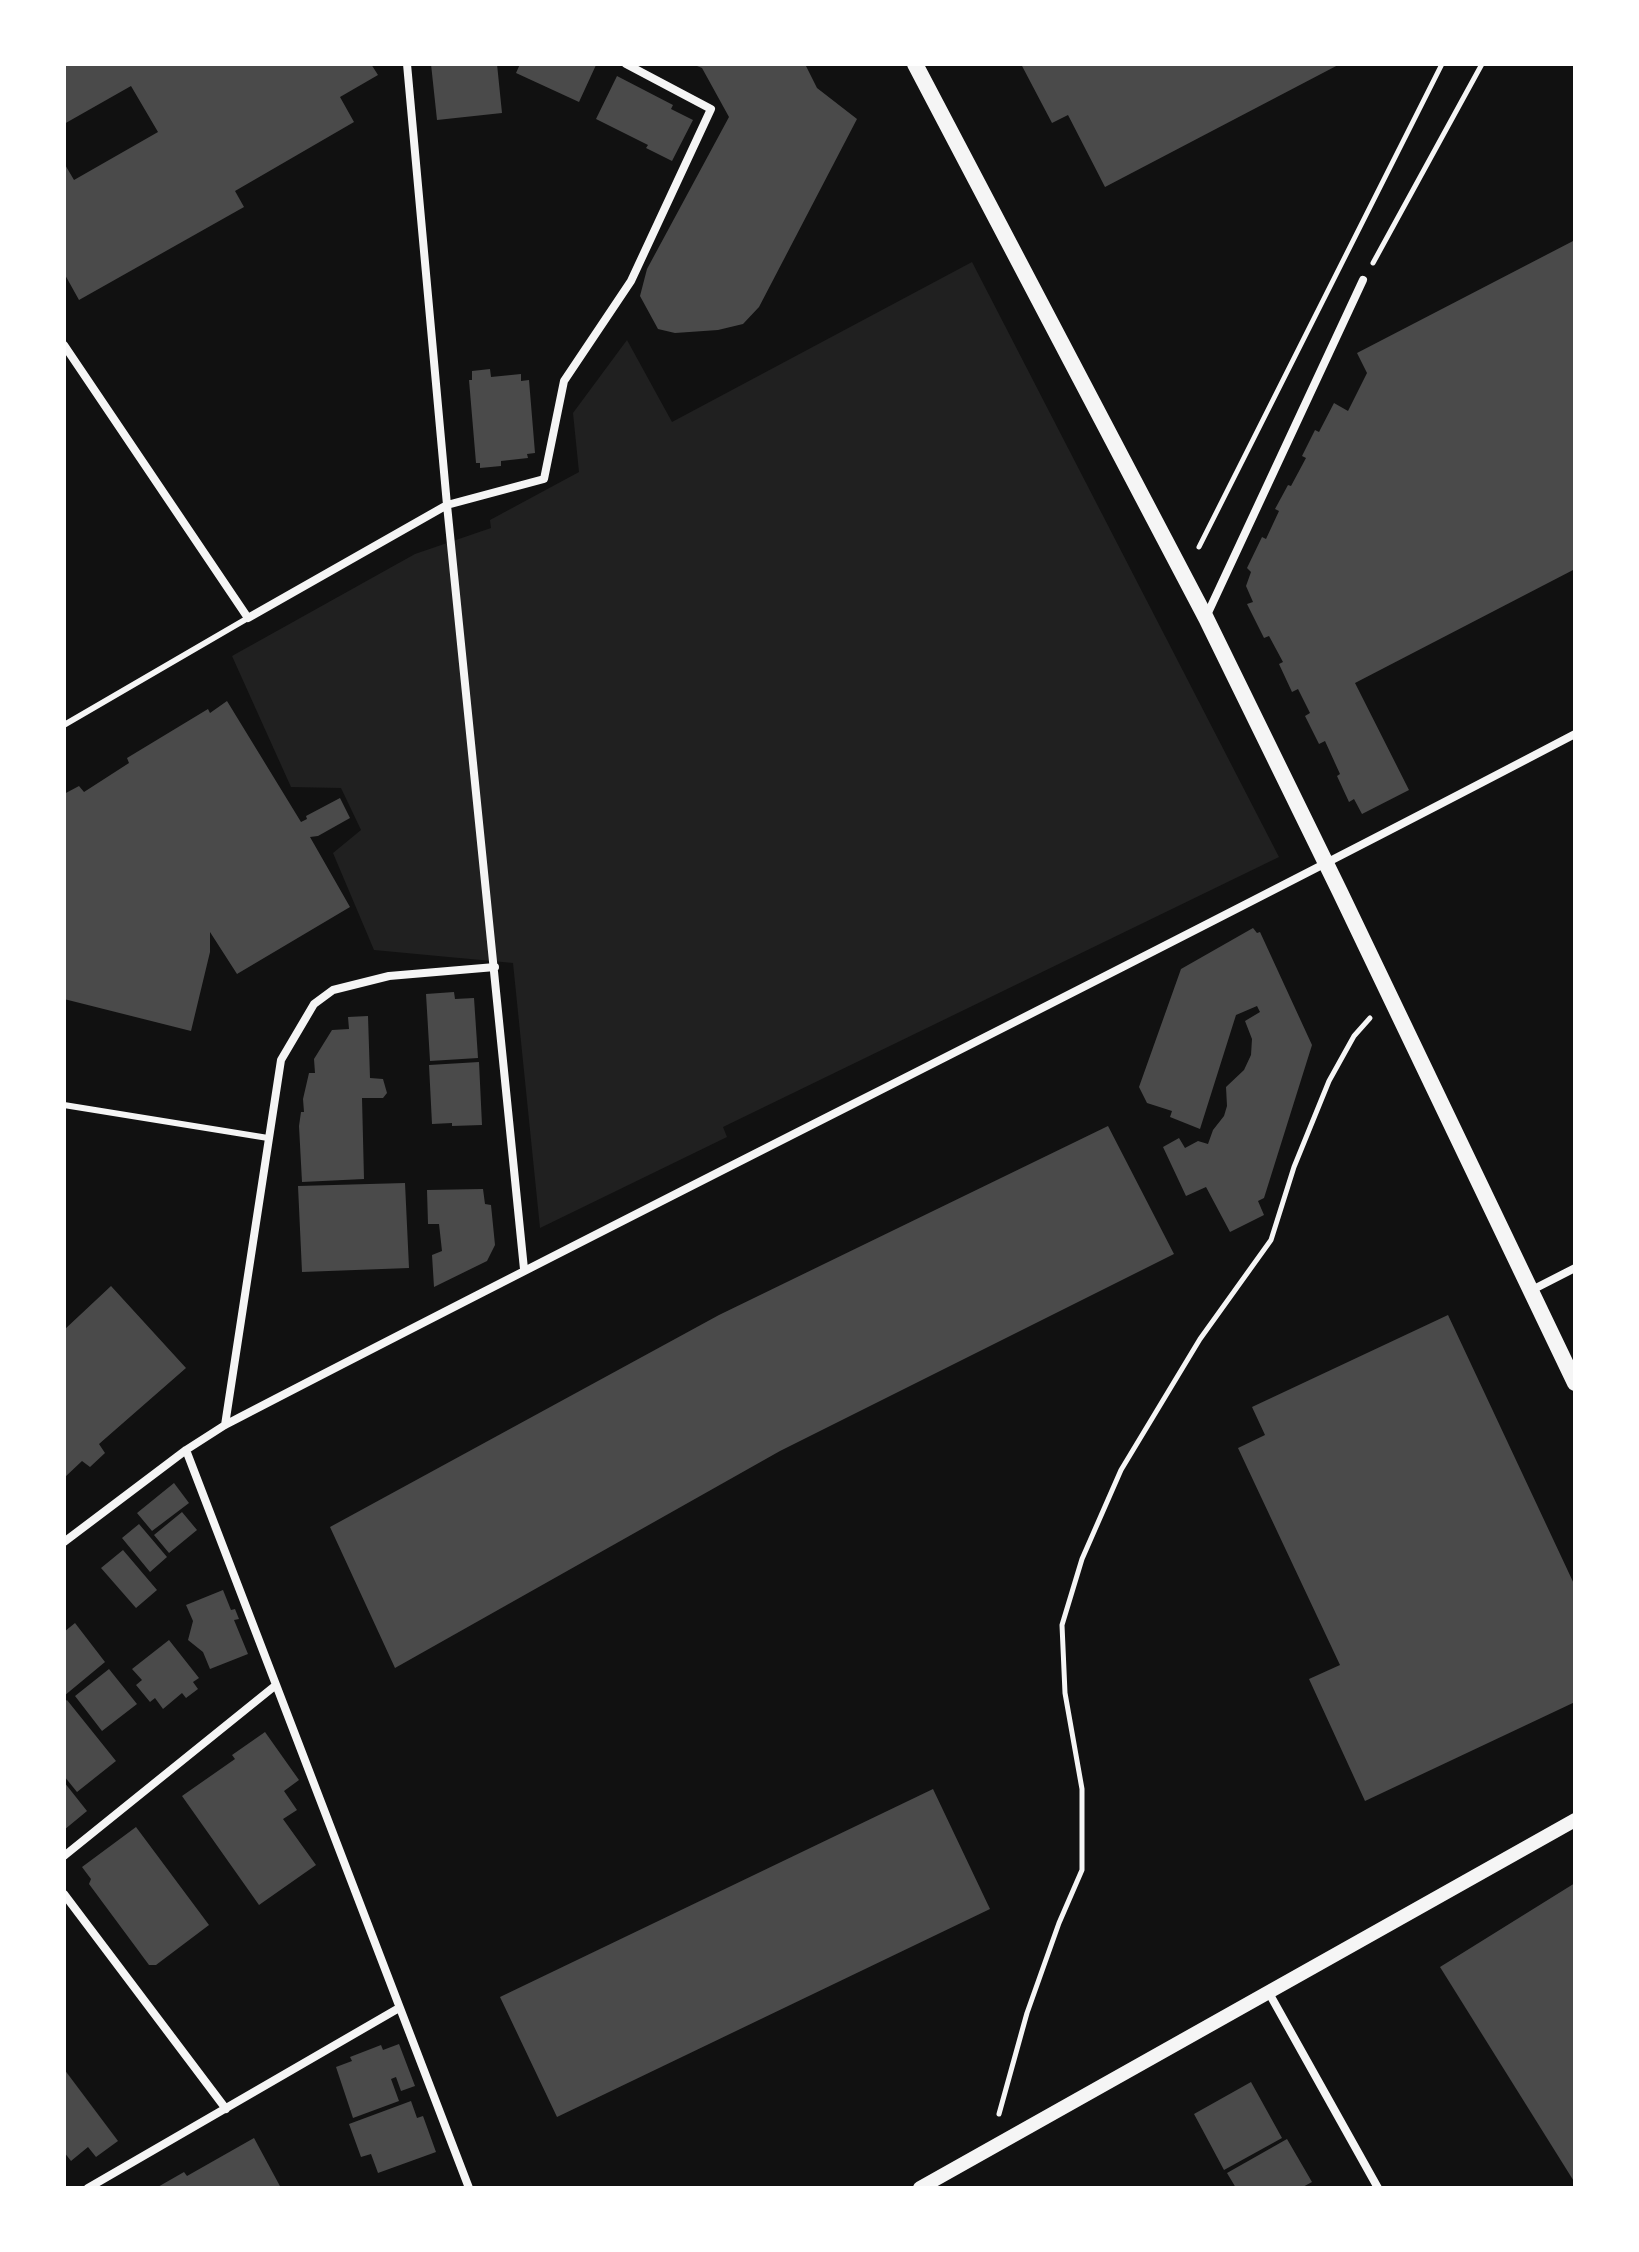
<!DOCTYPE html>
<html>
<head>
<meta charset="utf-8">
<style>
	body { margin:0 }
	#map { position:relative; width:1639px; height:2252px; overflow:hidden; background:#111; font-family:Inter,sans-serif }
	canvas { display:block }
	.frame { position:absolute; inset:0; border:66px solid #fff; pointer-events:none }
</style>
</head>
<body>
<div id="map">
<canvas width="1639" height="2252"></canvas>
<div class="frame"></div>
</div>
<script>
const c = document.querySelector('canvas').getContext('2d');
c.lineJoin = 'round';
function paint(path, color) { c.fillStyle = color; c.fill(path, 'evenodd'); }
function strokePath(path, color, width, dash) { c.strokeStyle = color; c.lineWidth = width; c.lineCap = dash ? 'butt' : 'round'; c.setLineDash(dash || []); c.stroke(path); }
paint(new Path2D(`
	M972,262L1279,857L723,1127L727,1137L540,1228L513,963L374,950L333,853L361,830L341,788L291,787L232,656L415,554L491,528L490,520L579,472L573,413L627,340L672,422Z`), '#202020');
paint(new Path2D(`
	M64,64H371L378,75L340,97L354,122L235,191L244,207L79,300L64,273V163L74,180L158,132L131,86L64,124Z
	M431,64H497L502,113L437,120Z
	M520,64H594L596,65L579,102L516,73Z
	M692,64H805L817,88L857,119L759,307L743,324L718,330L675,333L658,329L640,296L647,269L729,117L702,68Z
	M1021,64H1340L1105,187L1068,115L1052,123Z
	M617,76L673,105L671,109L693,120L672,161L646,148L648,145L596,119Z
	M1575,240V569L1355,683L1409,790L1362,814L1354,799L1349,802L1337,776L1340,774L1325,741L1319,744L1305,716L1310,713L1298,689L1292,692L1279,664L1283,662L1269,636L1264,638L1247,604L1253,602L1246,586L1251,572L1247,568L1262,537L1266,539L1279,511L1275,509L1288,485L1291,486L1306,458L1302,456L1315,430L1319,432L1334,403L1348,411L1367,373L1357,353Z
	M490,369L491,377L521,374V381L529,380L535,453L527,454L528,458L501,461V466L480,468V463H476L469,380H472V371Z
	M227,701L301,822L307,819L306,816L340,798L350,818L318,836L310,837L350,907L237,974L210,932V952L191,1031L64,999V794L79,786L84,792L129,763L127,758L208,709L210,713Z
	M1253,928L1257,933L1260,932L1312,1045L1264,1198L1258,1201L1264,1215L1230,1232L1206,1187L1186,1196L1163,1147L1179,1138L1185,1148L1198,1141L1208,1144L1213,1130L1224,1116L1227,1106L1226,1087L1244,1070L1251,1055L1252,1039L1245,1021L1260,1012L1257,1006L1236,1015L1200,1129L1170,1117L1172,1111L1147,1103L1139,1087L1181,969Z
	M454,992L455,999L474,998L478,1058L430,1061L426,994Z
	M368,1016L370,1078L383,1079L387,1093L383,1098H362L364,1179L302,1182L299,1126L301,1112H304L303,1099L309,1073H315L314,1059L332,1030L349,1029L348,1017Z
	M479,1062L482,1125L452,1126V1123L432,1124L429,1065Z
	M1108,1126L1174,1254L780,1451L395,1668L330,1527L719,1315Z
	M405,1183L409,1268L302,1272L298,1186Z
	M483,1189L485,1204L491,1205L495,1245L487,1261L434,1287L432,1255L442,1251L439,1224H428L427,1190Z
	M111,1286L186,1368L99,1444L105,1453L90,1467L82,1461L64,1478V1330Z
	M1448,1315L1575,1586V1702L1365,1801L1309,1679L1340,1665L1238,1448L1265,1435L1252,1407Z
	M174,1483L189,1503L152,1531L137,1513Z
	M182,1512L197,1530L169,1553L154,1535Z
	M139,1524L167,1557L150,1572L122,1538Z
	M123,1550L157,1590L136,1608L101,1568Z
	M223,1590L231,1610L235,1609L239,1619L234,1620L248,1654L210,1669L203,1652L188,1640L193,1621L186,1605Z
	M75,1623L105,1662L64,1696V1632Z
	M169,1640L199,1678L193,1682L198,1689L186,1698L182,1693L163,1709L155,1698L150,1702L136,1685L142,1680L132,1669Z
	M109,1669L137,1704L102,1731L75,1696Z
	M67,1700L116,1761L77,1792L64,1776V1702Z
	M265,1732L299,1780L284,1791L297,1810L283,1819L316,1865L259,1905L182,1796L235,1759L232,1755Z
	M64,1782L87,1811L64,1830Z
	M933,1789L990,1909L557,2117L500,1997Z
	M136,1827L209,1925L156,1965H149L89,1884L91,1879L82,1867Z
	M1575,1883V2183L1440,1967Z
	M399,2044L415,2086L401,2091L396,2077L391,2079L399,2101L353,2118L336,2067L352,2061L350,2057L381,2045L383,2050Z
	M64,2069L118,2141L96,2157L88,2147L71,2161L64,2152Z
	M1251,2082L1282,2138L1224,2170L1194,2114Z
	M411,2101L417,2118L423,2116L436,2152L378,2173L371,2154L361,2157L349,2124Z
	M254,2138L281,2188H156L184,2172L187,2176Z
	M1287,2139L1312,2182L1301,2188H1236L1227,2173Z`), '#4a4a4a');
strokePath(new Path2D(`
	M1373,263L1482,64
	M1199,547L1442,64
	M999,2114L1027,2013L1059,1923L1082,1870V1789L1065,1693L1062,1625L1082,1559L1121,1470L1200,1339L1271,1240L1294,1167L1329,1081L1354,1036L1370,1018`), '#f5f5f5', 5);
strokePath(new Path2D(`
	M64,725L248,618
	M64,1105L268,1138`), '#f5f5f5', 6);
strokePath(new Path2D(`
	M407,64L447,505L524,1269
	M64,345L248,618L447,505L544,479L564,381L631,281L711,109L626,64
	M1206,617L1363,280
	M1530,1291L1575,1268
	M225,1425L281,1060L314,1004L333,990L389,976L495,967
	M186,1450L469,2188
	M64,1542L186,1450L225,1425C673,1192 1127,969 1575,734
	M64,1856L276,1685
	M64,1894L226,2109
	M1269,1993L1378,2188
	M88,2188L399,2008`), '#f5f5f5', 8);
strokePath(new Path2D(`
	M920,2188L1575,1820`), '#f5f5f5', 14);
strokePath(new Path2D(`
	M915,64L1206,618L1340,892L1575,1383`), '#f5f5f5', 16);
</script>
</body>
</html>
